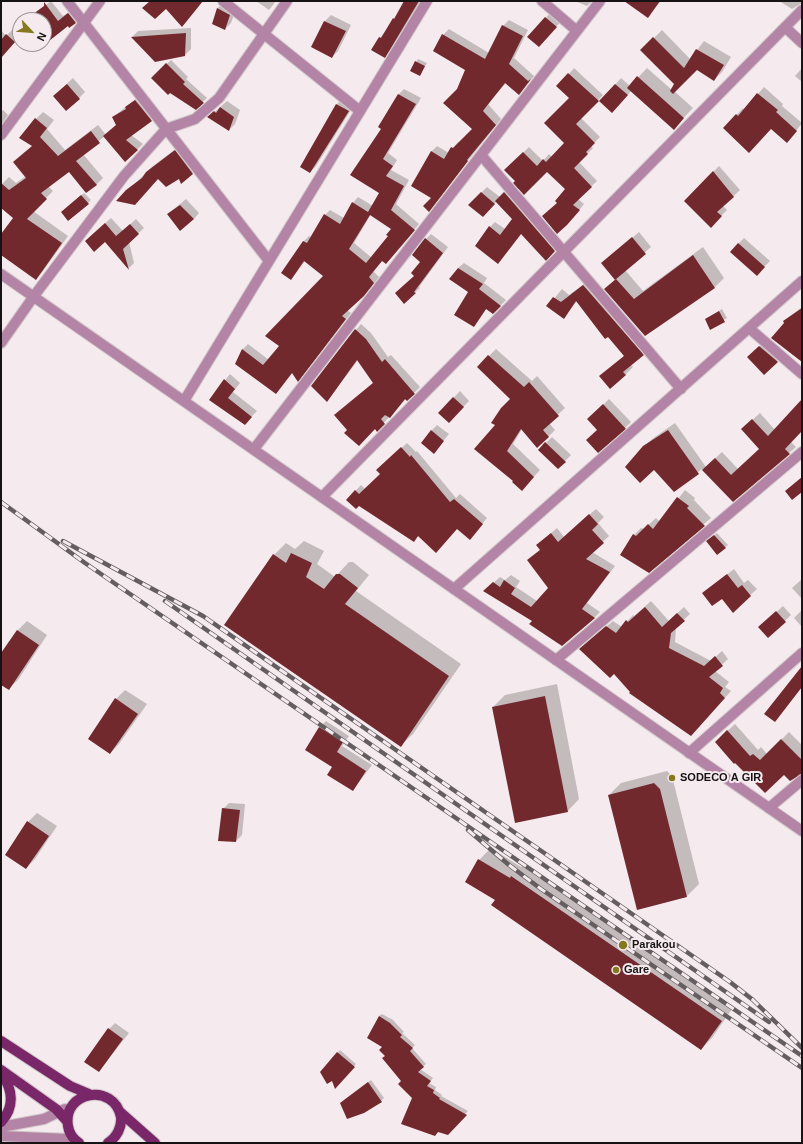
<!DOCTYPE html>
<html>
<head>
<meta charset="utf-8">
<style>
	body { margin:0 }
	#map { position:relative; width:803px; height:1144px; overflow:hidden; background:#f5eaed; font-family:Arial,sans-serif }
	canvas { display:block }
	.frame { position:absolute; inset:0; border:2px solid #171314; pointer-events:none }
	.north { position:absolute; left:12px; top:12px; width:40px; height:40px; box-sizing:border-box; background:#f5eaed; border:1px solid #9c9496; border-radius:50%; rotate:116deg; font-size:11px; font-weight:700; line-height:16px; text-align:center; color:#171314 }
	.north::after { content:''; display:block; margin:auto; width:14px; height:18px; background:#84791e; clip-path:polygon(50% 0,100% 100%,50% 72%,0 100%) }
</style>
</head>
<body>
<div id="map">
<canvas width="803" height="1144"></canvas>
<div class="frame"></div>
<div class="north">N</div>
</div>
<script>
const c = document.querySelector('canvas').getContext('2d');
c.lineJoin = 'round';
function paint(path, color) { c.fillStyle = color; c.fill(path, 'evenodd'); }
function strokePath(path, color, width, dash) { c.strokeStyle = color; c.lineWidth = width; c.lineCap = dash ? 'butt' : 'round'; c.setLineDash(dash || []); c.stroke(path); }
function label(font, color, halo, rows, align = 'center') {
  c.font = font + ' Arial,sans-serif'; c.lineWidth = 4; c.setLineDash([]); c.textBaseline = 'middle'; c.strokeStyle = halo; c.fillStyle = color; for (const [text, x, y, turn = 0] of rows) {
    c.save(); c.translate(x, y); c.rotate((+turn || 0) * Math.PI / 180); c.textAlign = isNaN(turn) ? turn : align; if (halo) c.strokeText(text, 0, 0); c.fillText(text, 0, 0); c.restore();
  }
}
paint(new Path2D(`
	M51,1L63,16L74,9L80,17L75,22L44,33V20H34L32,17Z
	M256,1H276L269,10Z
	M405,1H421L390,51L384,57L380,38L398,15Z
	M575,1H592L587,6Z
	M626,1H661L647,17Z
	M779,1H802V3L792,9Z
	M223,2L236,9L231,23L225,29L214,23L218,8Z
	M552,11L562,20L545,40L529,37Z
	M331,15L351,25L338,51L332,57L312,47L325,21Z
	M509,20L528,30L514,58L534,76L519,94L506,83L491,100L488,104L501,119L429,210L432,198L431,152L437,146L449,153L458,142H459L474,129L458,90L466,70L434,51L443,35L449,29L489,53L503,26Z
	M191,28V49L185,55L155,61L132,37L138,31Z
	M13,29L20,36L1,58V30L6,36Z
	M662,30L690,59L704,41L731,57L722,72L714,80L697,69L674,91L693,108L674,128L631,91L618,106L601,101L621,78L630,86L647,68L672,90L675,84L642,50Z
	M418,59L427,63L420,75L416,62Z
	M171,60L188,77L186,79L207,98L196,108L152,78Z
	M574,68L603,95L581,118L600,137L591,146L593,148L579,162L597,181L578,199L584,204L573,218L558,203L566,189L547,171L516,181L506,170L529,147L543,161L549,154L552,157L566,143L570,97L569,74Z
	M802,68V82L795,76Z
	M73,78L85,92L79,98L60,90Z
	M764,87L783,104L782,106L802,123L793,135L771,128H724L743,108L744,110Z
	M404,89L421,98L388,153L397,160L391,170L409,180L396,204L419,224L391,257L383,260L373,271L379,277L370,289L347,310L351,313L303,375L293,372L276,393L236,363L243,349L248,344L269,360L280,345L324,276L305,261L291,279L282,273L304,241L309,236L311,237L325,215L330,210L344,218L353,203L358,197L373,206L381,192L383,128L380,127L399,94ZM371,214L392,229L390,236L372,258L354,243Z
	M141,95L156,115L131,135L143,144L125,161L105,136L83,154L103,178L96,185L70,171L48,186L53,191L33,211L68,236L43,271L36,278L1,253V236L14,218L1,207V185L9,177L16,183L26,176L33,145L36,119L43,112L54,120L47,129L65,150L98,125L106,135L117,125L113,117Z
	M343,98L354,105L316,166L310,172L325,124L337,104Z
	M227,101L240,110L235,124L229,130L209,117Z
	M3,110L8,115L1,125V112Z
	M181,145L198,167L181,183L179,178H158L117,201L153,166Z
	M719,166L740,190L723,206L727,210L711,226L685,201Z
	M487,187L500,197L510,187L560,245L546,259L522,233L498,263L490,227L495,222L505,229L513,219L497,201L489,210L469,205Z
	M84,193L91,200L88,203L65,209Z
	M186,199L199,213L194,219L168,214Z
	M111,218L123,231L136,219L144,228L129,242L134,263L129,268L105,240L92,235Z
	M639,232L651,247L625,270L643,291L703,247L724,278L715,287L645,335L606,290L616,279L603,263Z
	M431,234L448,247L419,287L420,288L404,302L421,262L426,239Z
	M744,238L770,261L763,268L738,244Z
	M464,263L487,278L484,283L506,300L493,313L487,308L474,326L470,291L458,268Z
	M592,278L651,347L631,365L633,367L625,375L601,376L625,355L577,301L564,317L548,306L562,289L569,295Z
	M802,307V361L784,321Z
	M722,309L727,318L711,328L706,319Z
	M361,324L371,333L388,357L391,355L420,387L407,400L406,399L377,430L375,428L348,430L341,410L374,382L358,360L327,401L356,330Z
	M766,340L783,355L764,373L755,351Z
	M496,349L532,381L537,376L565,408L549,423L555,430L548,437L522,429L513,444L540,470L528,483L514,481L496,425L511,399L478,367Z
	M230,374L240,383L233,392L257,411L250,418L210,400Z
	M460,391L469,401L449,422L439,413Z
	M609,399L631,422L625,428L599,430L589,419Z
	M802,401V430L791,442L796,447L733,501L702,469L674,491L644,447L652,439L675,423L706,467L722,452L738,469L760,449L749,423L760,413L775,430Z
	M437,425L449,434L434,452L431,431Z
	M552,437L571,455L558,468L539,450Z
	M407,443L416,452L417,451L456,498L460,494L487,518L475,533L458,528L418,536L414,541L359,505L347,500L361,485L365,489L381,474L383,465Z
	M685,490L695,498L694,500L711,518L649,571L634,535L641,528L644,529L656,518L660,522Z
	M596,509L604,517L598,523L609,536L592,552L615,566L587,603L600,612L594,618L533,620L491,585L500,577L505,580L511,575L520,581L516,587L537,601L549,588L528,560L541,549L544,539L557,528L564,537Z
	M717,533L728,545L725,547L710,539Z
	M304,541L324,551L317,564L335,577L349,562H353L369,575L356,591L461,664L413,734L400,746L274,555L286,543L295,549Z
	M734,569L744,583L748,580L757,589L733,611L722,598L704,593Z
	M802,579V599L792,588Z
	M651,601L669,621L684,607L690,614L676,627L675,642L711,661L722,651L728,659L715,671L729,682L725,687L731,691L697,729L632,692L586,644L613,621L622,627L633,615L634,616Z
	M783,606L791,615L768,637L766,621Z
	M802,610V627L794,618Z
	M27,621L47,635L18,680L8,689L1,684V655L18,630Z
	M557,684L579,799L567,812L493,707L505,695Z
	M125,690L147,704L119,744L110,753L89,739L116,699Z
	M326,721L349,736L342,746L372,765L353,790L333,767L306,749L320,727Z
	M735,724L758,750L761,747L767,754L789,732L802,745V773H784L765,791L723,735Z
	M667,771L672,776L699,884L687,896L609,795L621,783Z
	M229,803L245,804L242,835L236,841L223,809Z
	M37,813L57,826L35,859L26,868L28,822Z
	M491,848L521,867L523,865L732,1009L712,1038L701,1049L496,899L466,882L479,860Z
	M382,1014L393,1020L404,1032L402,1033L415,1045L412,1048L426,1064L420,1069L433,1078L429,1083L436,1087L435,1090L442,1095L441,1096L468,1111L447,1133L414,1098L386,1056L379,1016Z
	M115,1023L129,1033L99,1071L109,1029Z
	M340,1050L356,1064L335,1087L332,1079L322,1072Z
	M371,1080L384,1098L381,1101L363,1112L344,1100Z`), '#0003');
paint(new Path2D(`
	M150,1H203L182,27L166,9L155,19L142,8Z
	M404,1H419L385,58L371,50L379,37L381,38L393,18L394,19Z
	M624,1H660L648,18Z
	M44,2L58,21L68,13L76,23L69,28L68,26L49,41L44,35V20H25L44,6Z
	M217,8L230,15L225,30L212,24Z
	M545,17L557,27L539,47L527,37Z
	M324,21L346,31L332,58L311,47Z
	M502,25L523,36L509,64L528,81L531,79L519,95L505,83L486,107L483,111L496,125L467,160L468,161L429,212L423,206L431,198L411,186L431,151L444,159L451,147L453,148L472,129L443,103L457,89L465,70L433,51L442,34L485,59Z
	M186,33L185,56L155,62L131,37Z
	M6,34L15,42L1,58V40Z
	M653,37L684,68L696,49L724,65L714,81L697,70L673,94L670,91L674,84L640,50Z
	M415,61L425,66L420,76L410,71Z
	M166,63L185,82L183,84L204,103L196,110L170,93L168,95L151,78Z
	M568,73L599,101L576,124L595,143L586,152L588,154L574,168L592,187L573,205L580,210L567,225L557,234L542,216L557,203L555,201L565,189L547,172L524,195L513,183L515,181L504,170L523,152L537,166L543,159L546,162L564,143L544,123L569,98L556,86Z
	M637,76L684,118L674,130L627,88Z
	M67,84L80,99L66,111L53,96Z
	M615,84L628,95L612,113L599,101Z
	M757,93L778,110L776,112L797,131L787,143L771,129L749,153L723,128L736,114L738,116Z
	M398,94L416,104L383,159L393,166L386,176L404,186L391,210L415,230L386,264L382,261L369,277L374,283L364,296L342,316L346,319L298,382L292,373L276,394L235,364L242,349L263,365L279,346L265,336L323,276L304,261L291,280L281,273L303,241L307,243L324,214L340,224L352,202L368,212L379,193L350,175L381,129L378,127ZM370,215L391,229L386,235L388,236L366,263L349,249Z
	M135,100L152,121L126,140L138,150L125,162L103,136L116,125L112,117L126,109L125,107Z
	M336,104L349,111L310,173L300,167Z
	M220,107L234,117L229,131L207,117L214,111L216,113Z
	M35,118L47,128L40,137L58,156L91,131L100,143L76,161L97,185L86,193L69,172L41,193L47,199L27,219L62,243L36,280L1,255V234L13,218L1,208V183L9,190L26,178L13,162L32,146L19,138Z
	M175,150L193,174L181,184L179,179L166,187L158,179L135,205L116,201L126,190L142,178L146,172Z
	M713,171L734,197L717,212L722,216L711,228L684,201Z
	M481,192L495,204L483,217L468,205Z
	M504,192L555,251L546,261L521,234L498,264L475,246L489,226L500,235L512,219L495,201Z
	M81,195L89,204L68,221L61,212Z
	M180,205L194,219L180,231L167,214Z
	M105,223L116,236L130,224L139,234L123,249L129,270L105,242L94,252L85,241Z
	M632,237L646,254L615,280L601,263Z
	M425,238L443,253L414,292L416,293L404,304L395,293L414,276L411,273L420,262L412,255Z
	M738,243L765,267L757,276L730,252Z
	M693,255L715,288L645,336L604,289L616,279L634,299Z
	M458,268L483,284L479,289L501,306L493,314L486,309L474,327L454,315L468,292L449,279Z
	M583,285L644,355L623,372L626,375L610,389L599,376L624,356L608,337L605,339L576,301L564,319L546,306L553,297L561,302Z
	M802,308V362L771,338L784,323L783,321Z
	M719,311L725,322L710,330L705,319Z
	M355,329L366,339L382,362L385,359L415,394L407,401L405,399L390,418L385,415L381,419L385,424L377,432L375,429L359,446L344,433L347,430L334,415L373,383L357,360L327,402L311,386Z
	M759,346L778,362L764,375L747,357Z
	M488,355L524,387L529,382L559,416L543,430L549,437L537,448L521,429L507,451L534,477L522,491L512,482L513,481L474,449L495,425L491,423L501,408L510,399L477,367Z
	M224,379L235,389L228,398L252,417L245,425L209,400Z
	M453,397L464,407L449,423L438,413Z
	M802,399V431L785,449L790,454L733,502L702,470L715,458L731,475L759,449L741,429L752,419L768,436Z
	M603,404L626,429L598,453L586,440L597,430L587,419Z
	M431,430L444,441L434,454L421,443Z
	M668,430L699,474L674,492L654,470L640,483L625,467L643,446Z
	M545,442L566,462L558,469L538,450Z
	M401,447L410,457L411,455L450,502L454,499L483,524L470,540L457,529L436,553L418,536L414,542L359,506L356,509L346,500L355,490L359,494L380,474L376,470Z
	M802,477V492L792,500L785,491Z
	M677,497L689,506L687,508L705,526L649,573L620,555L633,534L636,536L648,524L653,529Z
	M589,514L598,524L592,530L604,543L586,559L610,572L582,609L595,618L562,646L529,624L532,621L483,591L493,582L500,587L504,580L515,588L511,594L531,607L548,588L527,560L540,550L536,545L551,533L558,542Z
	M714,535L726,548L717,555L706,541Z
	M291,553L312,563L306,577L324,589L336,574H340L358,588L345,604L449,676L401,747L224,625L273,554L286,563Z
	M727,574L738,588L742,585L751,596L733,613L722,599L712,606L702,593Z
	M645,607L662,627L677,613L685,621L671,633L669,648L704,666L715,656L723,666L709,677L723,688L720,693L725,698L691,736L629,693L630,692L614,674L610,678L579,649L606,626L616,633L626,620L628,622Z
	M776,611L786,622L768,638L758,627Z
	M17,630L39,645L9,690L1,685V653Z
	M802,666V687L775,722L764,714Z
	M545,696L568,812L515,823L492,707Z
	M115,698L138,714L110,754L88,739Z
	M319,727L343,742L337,752L366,771L353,791L327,775L332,767L305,750Z
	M727,730L750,756L753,754L760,760L781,739L802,760V774L790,781L784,775L765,793L735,763L734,764L715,742Z
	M654,783L660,789L687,897L637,910L608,795Z
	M222,808L240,810L236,842L218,841Z
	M27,821L49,836L26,869L5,855Z
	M478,859L510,878L511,876L722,1021L701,1050L491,905L495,900L465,882Z
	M379,1016L390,1023L402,1035L400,1037L413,1048L410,1051L424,1067L418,1072L431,1081L427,1086L434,1090L433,1093L440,1098L439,1099L467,1115L448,1135L438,1132L435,1136L401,1124L412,1098L398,1084L401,1081L382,1058L385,1056L379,1050L382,1047L367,1038Z
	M108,1028L123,1039L99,1072L84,1062Z
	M337,1052L355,1067L335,1089L332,1081L327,1084L320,1072Z
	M368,1082L382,1102L364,1113L347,1119L340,1103Z`), '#72292e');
const minor = new Path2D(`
	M223,1L360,111
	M542,1L577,31
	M785,27L802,43
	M1,135L100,1
	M481,155L681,389
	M34,296L124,176L166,129L195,119L219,98L287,1
	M749,328L802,374
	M254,449L600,1
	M322,497L802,10
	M454,589L802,281
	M556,660L802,452
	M689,753L802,653
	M769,808L802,780`);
const tertiary = new Path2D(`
	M67,1L269,261
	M1,274L802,831
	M1,343L34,296
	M184,401L427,1
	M1,1127L44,1119L65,1109
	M1,1136L69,1139L77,1142`);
const primary = new Path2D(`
	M1,1041L70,1086L89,1094
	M1,1070L56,1109L67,1121
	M1,1073C13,1089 15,1107 1,1122
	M120,1112L155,1143
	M79,1143C73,1139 69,1133 68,1126C62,1091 114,1082 121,1117C122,1127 117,1137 108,1143`);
strokePath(minor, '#d1c8ca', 12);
strokePath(tertiary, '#d1c8ca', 12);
strokePath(primary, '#d1c8ca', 12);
strokePath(minor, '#b384a5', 10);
strokePath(tertiary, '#b384a5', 10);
strokePath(primary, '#792768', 10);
const rail = new Path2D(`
	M1,502L85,563L802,1056
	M63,541L203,616L730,982L753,1000L802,1048
	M165,601L769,1022
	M468,830L509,865L541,889L802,1068`);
strokePath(rail, '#655e60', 4.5);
strokePath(rail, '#f5eaed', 3, [9]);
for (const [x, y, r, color] of [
	[672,778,4,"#84791e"],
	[623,945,5,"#84791e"],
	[616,970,4,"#84791e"]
]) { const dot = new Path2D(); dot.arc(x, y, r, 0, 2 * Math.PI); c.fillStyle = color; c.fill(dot); strokePath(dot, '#f5eaed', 1.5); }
label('bold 11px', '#171314', '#f5eaed', [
	["SODECO A GIR",680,778],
	["Parakou",632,945],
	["Gare",624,970]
], 'left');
</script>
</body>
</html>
